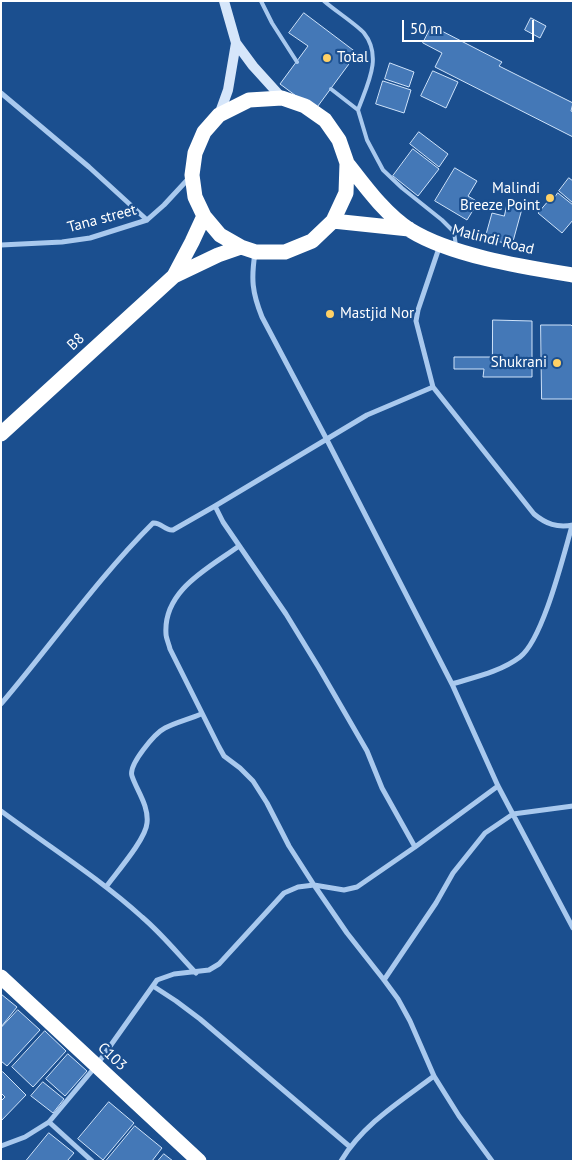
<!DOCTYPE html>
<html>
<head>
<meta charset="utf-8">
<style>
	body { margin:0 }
	#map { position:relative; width:574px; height:1162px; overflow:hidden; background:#1b4f8f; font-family:"PT Sans",sans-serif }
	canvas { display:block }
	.frame { position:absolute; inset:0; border:2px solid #fff; pointer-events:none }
	.scale { position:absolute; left:402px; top:20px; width:132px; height:22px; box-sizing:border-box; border:2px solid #fff; border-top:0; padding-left:6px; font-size:15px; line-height:18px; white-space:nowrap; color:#fff; -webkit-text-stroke:4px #1b4f8f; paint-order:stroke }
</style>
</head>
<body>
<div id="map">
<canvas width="574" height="1162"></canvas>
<div class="frame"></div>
<div class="scale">50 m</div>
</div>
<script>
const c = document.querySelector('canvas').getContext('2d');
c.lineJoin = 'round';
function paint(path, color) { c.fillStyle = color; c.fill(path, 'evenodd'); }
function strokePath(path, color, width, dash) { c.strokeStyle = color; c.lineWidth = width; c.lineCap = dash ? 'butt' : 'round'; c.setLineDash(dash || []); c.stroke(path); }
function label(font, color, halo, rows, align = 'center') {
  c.font = font + ' "PT Sans",sans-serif'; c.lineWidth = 4.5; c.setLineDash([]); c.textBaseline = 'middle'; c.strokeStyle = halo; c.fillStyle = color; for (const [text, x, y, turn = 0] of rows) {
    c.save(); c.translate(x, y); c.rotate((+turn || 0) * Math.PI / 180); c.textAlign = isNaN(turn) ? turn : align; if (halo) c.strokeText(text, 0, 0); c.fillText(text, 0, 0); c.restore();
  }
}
const building = new Path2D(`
	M304,13L357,53L315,110L280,84L308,46L289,33Z
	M531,18L546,26L540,38L525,30Z
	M432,26L502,62L499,66L573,103L571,111L573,112V137L435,67L442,53L423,43Z
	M390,63L414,72L409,87L385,79Z
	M433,71L458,82L446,108L421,96Z
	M383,81L411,90L404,113L376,104Z
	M419,132L448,154L439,167L410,144Z
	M413,149L439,169L418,196L393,176Z
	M455,168L477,181L468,196L478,202L467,220L435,201Z
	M569,178L573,181V203L559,191Z
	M558,193L573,205V220L562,233L538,213L549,200L551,202Z
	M508,201L523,205L512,245L485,238L492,213L504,216Z
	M493,320L532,321V377H483L484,369H454V357H492Z
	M541,325H571L573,327V399H542Z
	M1,994L17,1007L1,1027Z
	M18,1010L40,1030L7,1066L1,1061V1028Z
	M45,1031L66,1051L33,1087L12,1067Z
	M68,1054L87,1071L65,1096L46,1079Z
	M3,1072L26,1095L1,1121V1101L5,1097L1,1093V1073Z
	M43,1082L64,1099L53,1113L31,1096Z
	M109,1102L134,1123L103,1160L78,1139Z
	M135,1126L162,1148L152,1161H106Z
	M49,1133L74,1153L67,1161H26Z
	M164,1154L173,1161H158Z`);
paint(building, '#4478b7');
strokePath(building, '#cfe3fa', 1);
strokePath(new Path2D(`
	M261,1L272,23L297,62
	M324,1C334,10 356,24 364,33C383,57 367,85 358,110
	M331,89L358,110L367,140L383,170L402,188L442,220L454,232L456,246`), '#a9c9ee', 4);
strokePath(new Path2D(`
	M1,93L89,167L147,220
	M1,245L62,242L90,238L147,220L164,205L190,177
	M440,245L418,310L416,321L433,387L534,514C546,524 557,528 573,525
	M255,253C251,279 252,292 262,317L327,440L452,684L498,786L573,928
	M239,546C209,568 163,590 166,634C166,638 169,644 170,649L219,747L224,756L240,768L253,781L267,803L289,846L314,885L347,933L384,980L398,999L410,1021L434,1076L459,1116L492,1161
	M452,684C475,677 500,672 520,657C543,639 563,557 572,526
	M1,704C52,644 97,579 153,523C161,522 165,531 173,530L215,506
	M1,811C48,846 99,878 142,917C162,934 178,954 196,973
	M415,847L382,788L367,751L319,668L286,614L223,522L215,506L367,415L433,387
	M106,887C116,873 146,839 147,823C149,806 137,791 132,776C128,765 155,733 165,728C177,722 190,719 201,714
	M384,980L436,903L453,873L485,833L513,814L573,806
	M153,986L176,1001L200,1019L349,1146
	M49,1122L92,1161
	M1,1146L25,1137L49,1122L96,1066L157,980L174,974L209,970L219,964L284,893L298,887L314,885L344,890L357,887L415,847L498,786
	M341,1161C363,1124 401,1101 434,1076`), '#a9c9ee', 5);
strokePath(new Path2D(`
	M224,1L236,43L253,66L282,98
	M219,115L228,90L236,43`), '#d6e6fa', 10);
strokePath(new Path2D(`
	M347,163C365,186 384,213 410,230C452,256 524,267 573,275
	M333,221L409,229
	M174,276L192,242L204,216L195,197L192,175L195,153L204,132L219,115L249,100L282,98L305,106L325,120L339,140L347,163L346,193L333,221L312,241L285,252H256L241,247L220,235L204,216
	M1,434L174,276L218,255L241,247
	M1,977L199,1161`), '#fff', 15);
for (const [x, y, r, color] of [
	[327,58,5,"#ffd166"],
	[550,198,5,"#ffd166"],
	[330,314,5,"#ffd166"],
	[557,363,5,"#ffd166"]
]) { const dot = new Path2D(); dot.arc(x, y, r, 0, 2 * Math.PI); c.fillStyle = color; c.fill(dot); strokePath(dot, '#1b4f8f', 2); }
label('15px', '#fff', '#1b4f8f', [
	["Total",337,58],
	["Malindi",540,189,"right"],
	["Breeze Point",540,206,"right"],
	["Mastjid Nor",340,314],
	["Shukrani",547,363,"right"]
], 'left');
label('15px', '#fff', '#1b4f8f', [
	["Tana street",102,219,-15],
	["Malindi Road",493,240,14],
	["B8",76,342,-43],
	["C103",112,1057,43]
]);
</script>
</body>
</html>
